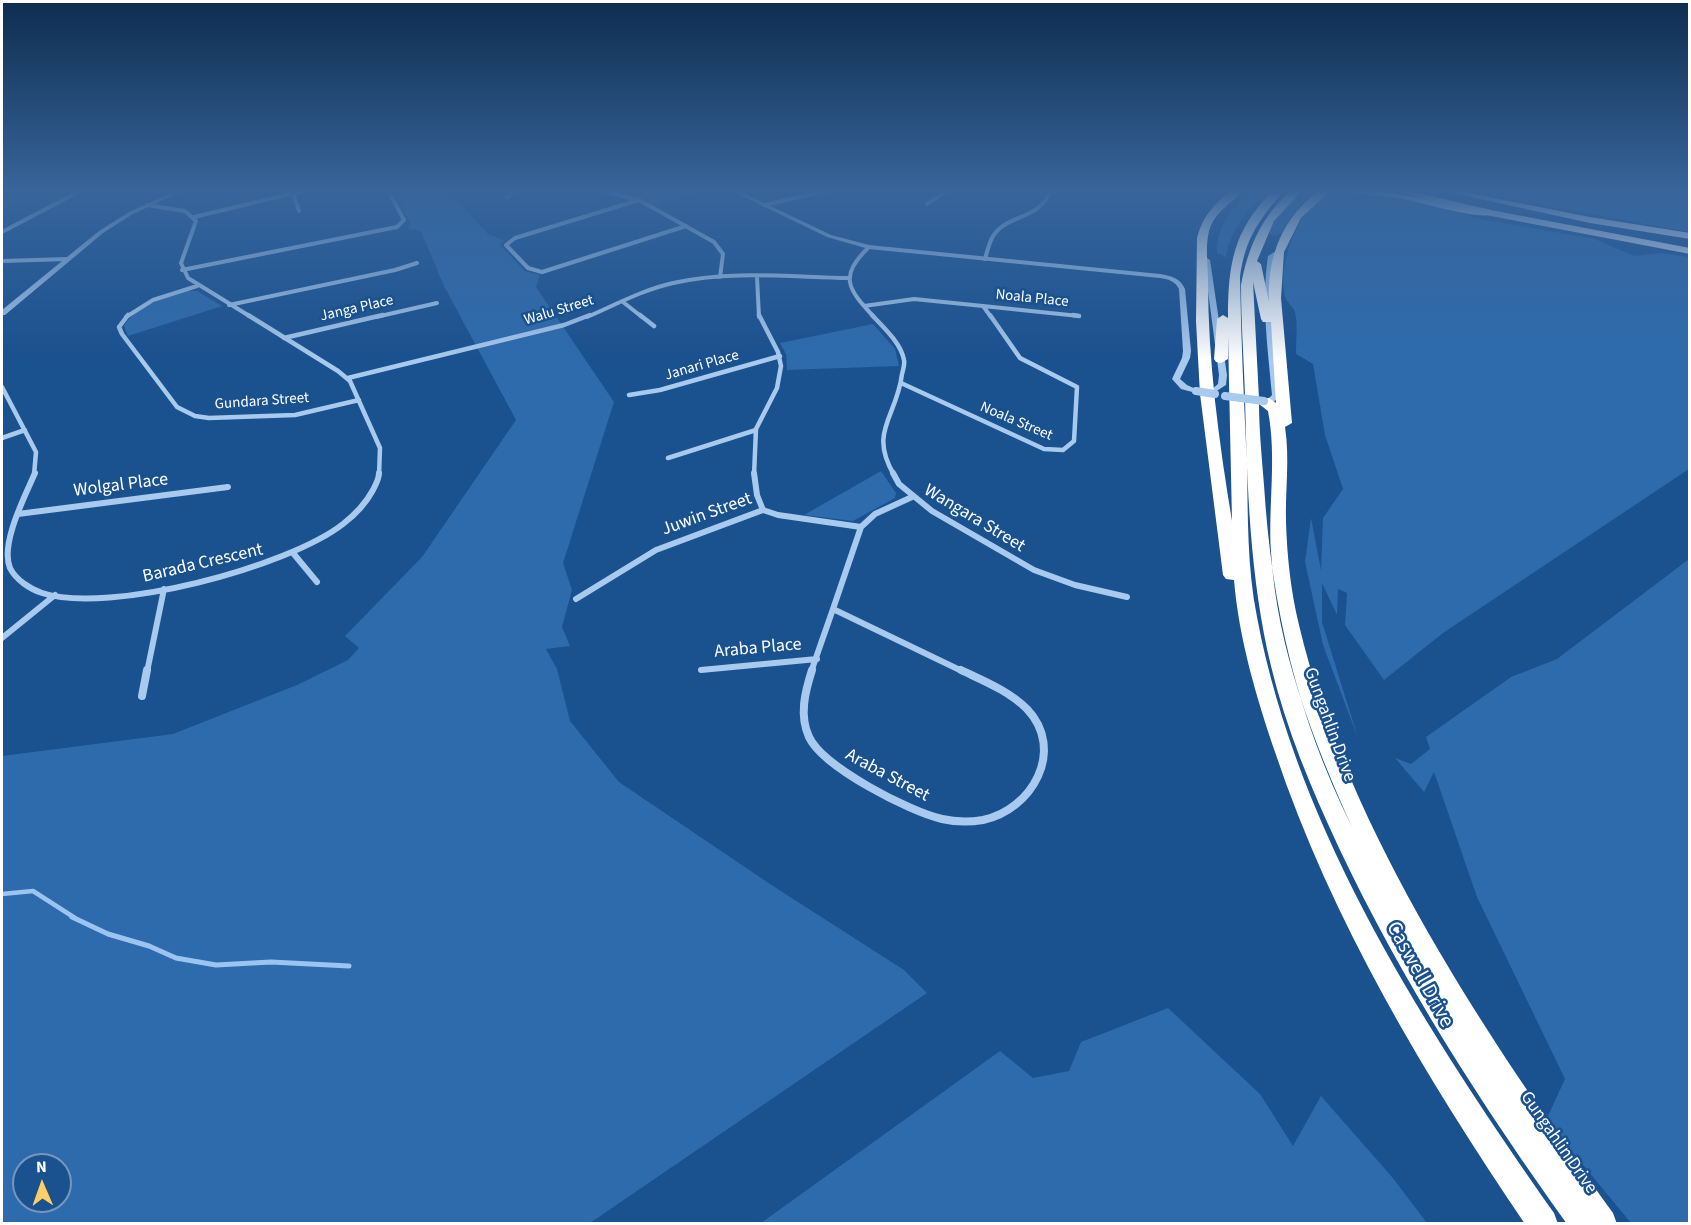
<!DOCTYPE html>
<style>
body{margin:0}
#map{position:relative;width:1691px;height:1225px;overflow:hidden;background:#1a518f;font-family:"Source Sans 3",sans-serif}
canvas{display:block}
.frame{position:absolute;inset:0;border:3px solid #fff;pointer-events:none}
.north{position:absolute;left:12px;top:1153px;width:60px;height:60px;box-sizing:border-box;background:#1a518f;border:2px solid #7697bc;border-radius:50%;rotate:358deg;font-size:16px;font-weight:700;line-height:24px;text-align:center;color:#fff}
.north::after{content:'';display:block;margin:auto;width:21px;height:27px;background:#ffce66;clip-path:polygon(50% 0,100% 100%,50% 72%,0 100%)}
</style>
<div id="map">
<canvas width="1691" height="1225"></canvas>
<div class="frame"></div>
<div class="north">N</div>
</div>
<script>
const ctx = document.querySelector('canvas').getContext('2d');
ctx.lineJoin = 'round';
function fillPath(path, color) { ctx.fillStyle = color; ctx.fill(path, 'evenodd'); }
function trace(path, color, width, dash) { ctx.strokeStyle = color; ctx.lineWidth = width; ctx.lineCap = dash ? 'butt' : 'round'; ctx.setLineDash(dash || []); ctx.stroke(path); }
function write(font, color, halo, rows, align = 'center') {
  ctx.font = font + ' "Source Sans 3",sans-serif'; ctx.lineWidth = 5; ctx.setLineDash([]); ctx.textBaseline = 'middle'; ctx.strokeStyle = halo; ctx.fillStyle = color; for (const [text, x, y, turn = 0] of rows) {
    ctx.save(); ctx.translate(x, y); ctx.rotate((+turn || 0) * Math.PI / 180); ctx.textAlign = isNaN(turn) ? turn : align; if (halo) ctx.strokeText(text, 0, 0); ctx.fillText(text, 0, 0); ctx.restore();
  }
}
fillPath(new Path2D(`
 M396,190h51l41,44 16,6 -4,5 25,26 15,4 -4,12 78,115 -51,161 9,27 -10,37 8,19 -24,3 11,20 13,52 49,61 151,102 134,86 23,23 -337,230h-588v-467l171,-22 124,-49 51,-25 11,-12 -14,-12 77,-79 94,-137 -72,-134 -23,-55 -15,-2 5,-5 -17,-32zM24,1165h36v36h-36z
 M649,190h58l-53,15 -21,-10z
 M1256,190h15c-23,17 -40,39 -45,67l-9,-4c0,-30 16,-46 39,-63z
 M1306,190h13l-13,9 -14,16 -10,18 -7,3 -5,-1c-2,-16 24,-36 36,-45z
 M1332,190l63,6 91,24 109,19 39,17 26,-3 29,4v212l-246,164 -59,47 -39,-55 2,-32 -9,-4 -1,26 -15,-32v39l36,116 -35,-93 -18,-83 6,-44 10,52 2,-52 20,-29 -18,-54 -12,-71 -17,-10c0,-13 2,-30 -1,-42 -2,-6 -9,-10 -10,-16 -8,-34 15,-91 47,-106z
 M1461,190h228v42z
 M188,291h9l25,15 -94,30 -4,-10c13,-22 42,-28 64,-35z
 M873,324l22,25 4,17 -112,4 -1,-16 -6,-11z
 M881,471l15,22 -1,5 -42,23 -49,-6z
 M1689,559v664h-58l-85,-103 19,-41 -88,-182 -43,-125 -10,20 -29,-34 16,6 19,-15 -4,-12 85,-60 46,-18z
 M1168,1008l92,86 33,52 28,-50 71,81 35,46h-666l239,-172 33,27 36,-7 12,-29z`), '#2d6bad');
trace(new Path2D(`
 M2,894l31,-3 42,27`), '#9bc5f0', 4.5);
trace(new Path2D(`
 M72,917l36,17 41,12 27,12 40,7 55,-3 78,4`), '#9bc5f0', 5);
trace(new Path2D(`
 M599,190l40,10 75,42 9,12 -3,23
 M293,193l6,18
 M507,197l10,-7
 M639,200l-124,38 -9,7 22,23 14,4 144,-46
 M927,204l21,-14
 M147,205l38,6 11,10 -15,42 7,15 63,39
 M764,205l67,-15
 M194,217l113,-27
 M2,232l80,-42
 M869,247c-31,30 -21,42 5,70
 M985,259c2,-7 4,-16 8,-23 15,-23 46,-15 58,-46
 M2,261l66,-2
 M182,270l215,-43 7,-7 -16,-30
 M757,277l2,40
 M623,302l19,15
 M229,305l166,-35 22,-7
 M864,306l50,-7 69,7 8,11
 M983,306l96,10
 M126,317l27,-17 44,-14
 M376,317l61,-14
 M587,317c28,-12 55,-27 86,-34 56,-13 117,-6 175,-5`), '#a8caee', 4);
trace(new Path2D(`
 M128,315l-9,12 3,7 55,73 18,9 14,2 86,-3 64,-15
 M248,315l90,56 12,10 30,67 -1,27
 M640,315l14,11
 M872,315c11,12 29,28 32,45 1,4 -1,10 -2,14 -5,43 -34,57 -8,101
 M1073,315l6,1
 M284,338l99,-23
 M348,378l216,-53 26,-10
 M901,383l143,66 19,1 11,-9 3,-54 -57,-29 -30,-43
 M2,387l34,65 -2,23
 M629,395l31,-5 120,-34
 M2,438l23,-8
 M668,458l88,-28
 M754,475l2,-46 21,-41 4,-22 -3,-14 -19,-37`), '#a8caee', 4.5);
trace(new Path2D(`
 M35,473c-10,23 -35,71 -25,95 6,12 20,21 32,25 67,22 246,-26 301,-69 13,-10 23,-21 30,-34 3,-6 6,-11 6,-17
 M754,473l3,22 6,15
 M893,473l6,11 33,27 102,59 41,15 52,12
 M18,514l210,-27
 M293,553l24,29
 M576,599l80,-49 107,-40 15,5 83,12
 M833,609l131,63
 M833,609l28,-82 14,-13 37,-17
 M2,638l53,-43
 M701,670l116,-11
 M147,672l17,-83
 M811,672l22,-63`), '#a8caee', 6);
trace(new Path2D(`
 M812,670c-7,22 -13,45 -3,67 14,30 101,75 133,82 13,3 29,3 41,1 49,-10 83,-70 44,-111 -18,-18 -43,-28 -66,-39
 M142,696l5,-26`), '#a8caee', 8);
fillPath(new Path2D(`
 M178,190h7l-52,24 -30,19 -98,82h-3v-5l97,-79 30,-19z
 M730,190h7l94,45 38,10 291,29c12,2 20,4 25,15l6,62 -1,7 -10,21 7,6 13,6 -4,2 -15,-4 -9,-10 10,-21 1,-7 -4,-62c-4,-8 -11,-10 -19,-11l-291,-29 -42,-12z
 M1276,251l5,1 -7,5c-6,46 2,93 6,139 -5,6 -13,11 -20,5l1,-2h7l4,-4c-4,-46 -11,-93 -4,-139z
 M1207,258l3,2 17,115 -1,10 -11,7 -4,-2 7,-6 1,-9 -15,-115z`), '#a8caee');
fillPath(new Path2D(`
 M1391,190h14l86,20 199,38v6l-199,-38z
 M1439,190h15l136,27 100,16v6l-100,-16z`), '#f0f6ff');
fillPath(new Path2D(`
 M1233,190h11c-13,14 -29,21 -35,41 -4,16 -1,33 -1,50 0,80 11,161 24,240l-4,-185v23l-7,4 -5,-1 -2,-3 3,-40 6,-4 5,3c0,-53 5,-87 43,-125l9,2c-23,28 -35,45 -40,82 1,63 4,125 7,188 1,51 0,102 10,152 41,218 172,417 297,596l4,11h-33c-100,-148 -193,-302 -250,-472 -19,-56 -36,-113 -41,-172l-8,-1 -3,-4 -23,-181 -4,-73 1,-83c5,-21 18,-36 36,-48z
 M1292,190h11l-29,31 -17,40 4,3 8,38c-2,-45 13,-85 51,-112h11l-30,28 -17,34 -3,46 11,125 -7,4c5,32 0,64 1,95 1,35 5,70 13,103 49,208 191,416 314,588l4,11h-50c-86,-120 -165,-243 -228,-376 -27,-58 -53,-119 -68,-182 -21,-87 -24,-179 -26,-269 -1,-37 -4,-74 -4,-112 7,-38 21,-70 51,-95zM1253,282l8,37 2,3h8l5,81 -7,-5 -10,1zM1259,404l9,7c9,47 0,94 3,141 6,97 42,188 81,275 -55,-112 -80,-217 -88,-342 -2,-26 -5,-56 -5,-81z
 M1349,190c39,-1 73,9 111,16 11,2 27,0 36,7 -12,9 -73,-10 -91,-14 -17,-3 -34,-4 -51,-6z`), '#fff');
trace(new Path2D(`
 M1196,391l19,3
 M1225,396l39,5`), '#a8caee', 8);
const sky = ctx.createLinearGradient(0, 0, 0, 361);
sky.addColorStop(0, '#0e2d4f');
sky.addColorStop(0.53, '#38659b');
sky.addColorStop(1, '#38659b00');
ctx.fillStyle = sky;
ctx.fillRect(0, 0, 1691, 361);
write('15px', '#fff', '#1a518f', [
 ["Noala Place",1032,299,6],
 ["Janga Place",357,309,-13],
 ["Walu Street",559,311,-17],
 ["Janari Place",702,366,-16],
 ["Gundara Street",262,402,-4],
 ["Noala Street",1016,422,23]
]);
write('18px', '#fff', '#1a518f', [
 ["Wolgal Place",121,486,-7],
 ["Juwin Street",707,515,-20],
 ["Wangara Street",974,519,31],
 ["Barada Crescent",203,564,-13],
 ["Araba Place",758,649,-5],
 ["Gungahlin Drive",1329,725,70],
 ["Araba Street",887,776,28],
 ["Gungahlin Drive",1558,1143,55]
]);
write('21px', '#fff', '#1a518f', [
 ["Caswell Drive",1419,975,61]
]);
</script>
